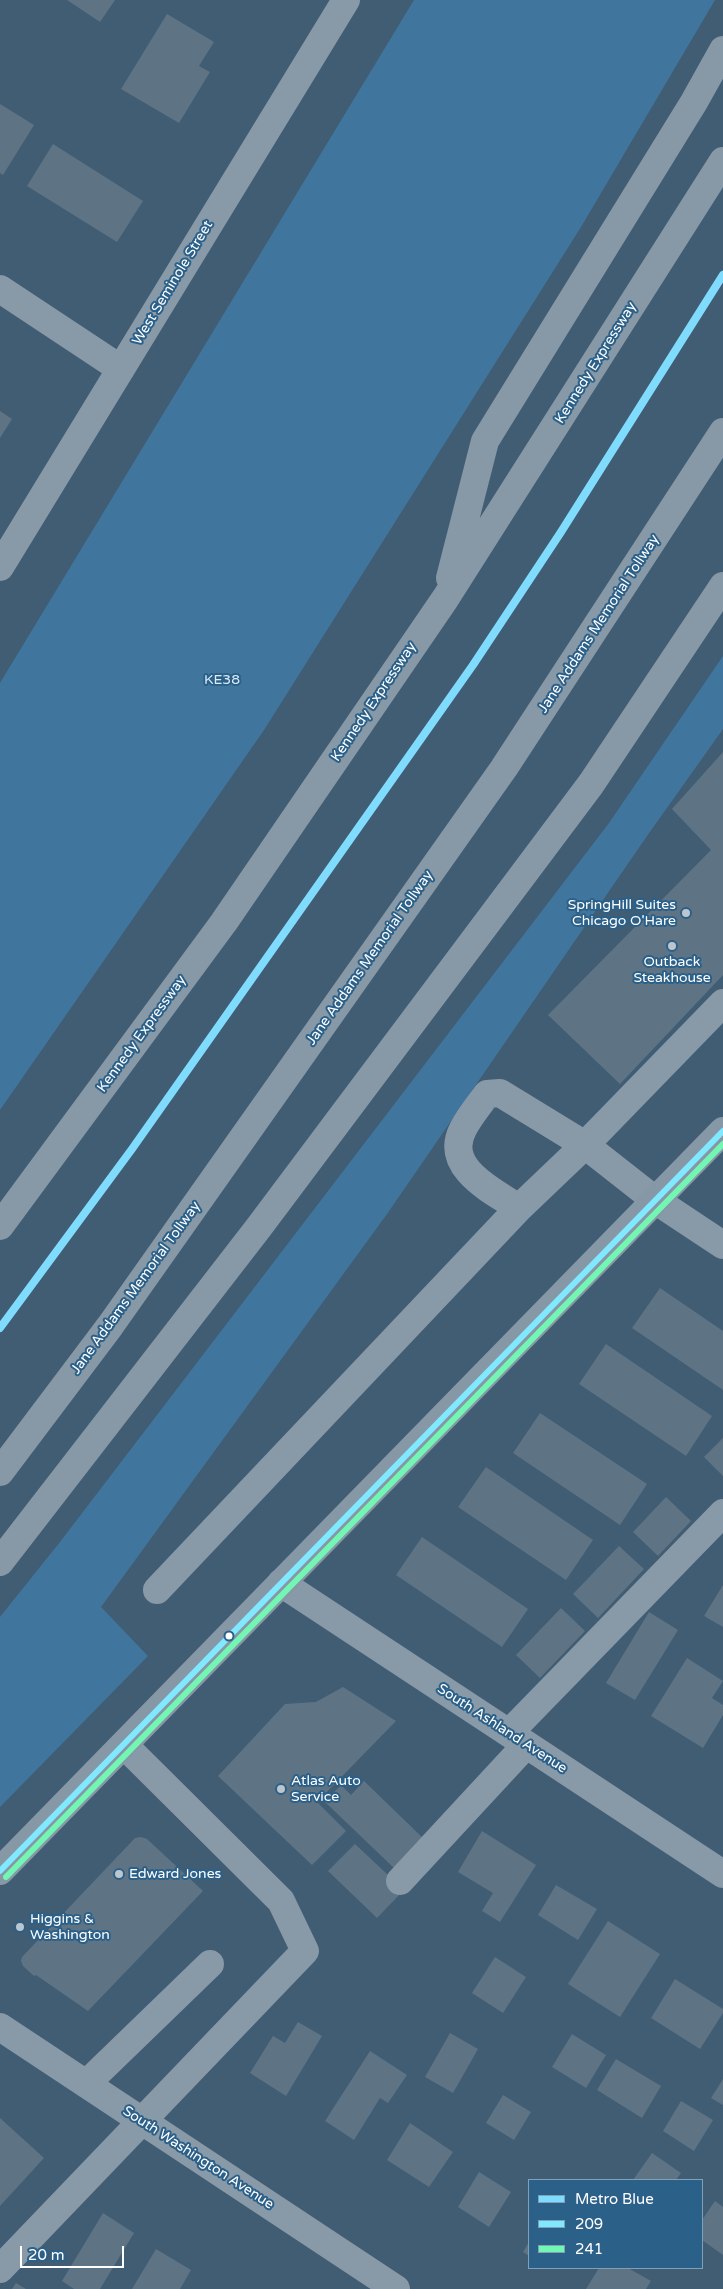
<!DOCTYPE html>
<style>
body{margin:0}
#map{position:relative;width:723px;height:2289px;overflow:hidden;background:#415d73;font-family:"Varela Round",sans-serif}
canvas{display:block}
.legend{position:absolute;left:528px;top:2179px;width:175px;height:90px;box-sizing:border-box;background:#2b6089;border:1px solid #80a0b8;margin:0;padding:6px 9px;list-style:none;font-size:15px;color:#fff}
.legend li{display:flex;align-items:center;gap:10px;height:25px}
.legend b{width:25px;border:1px solid #80a0b8}
.scale{position:absolute;left:20px;top:2246px;width:104px;height:22px;box-sizing:border-box;border:2px solid #fff;border-top:0;padding-left:6px;font-size:15px;line-height:18px;white-space:nowrap;color:#fff;-webkit-text-stroke:4px #2b6089;paint-order:stroke}
</style>
<div id="map">
<canvas width="723" height="2289"></canvas>
<ul class="legend">
<li><b style="height:6px;background:#80dcff"></b>Metro Blue</li>
<li><b style="height:6px;background:#80e8ff"></b>209</li>
<li><b style="height:6px;background:#73f6b3"></b>241</li>
</ul>
<div class="scale">20 m</div>
</div>
<script>
const ctx = document.querySelector('canvas').getContext('2d');
ctx.lineJoin = 'round';
function fillPath(path, color) { ctx.fillStyle = color; ctx.fill(path, 'evenodd'); }
function trace(path, color, width, dash) { ctx.strokeStyle = color; ctx.lineWidth = width; ctx.lineCap = dash ? 'butt' : 'round'; ctx.setLineDash(dash || []); ctx.stroke(path); }
function write(font, color, halo, rows, align = 'center') {
  ctx.font = font + ' "Varela Round",sans-serif'; ctx.lineWidth = 4; ctx.setLineDash([]); ctx.textBaseline = 'middle'; ctx.strokeStyle = halo; ctx.fillStyle = color; for (const [text, x, y, turn = 0] of rows) {
    ctx.save(); ctx.translate(x, y); ctx.rotate((+turn || 0) * Math.PI / 180); ctx.textAlign = isNaN(turn) ? turn : align; if (halo) ctx.strokeText(text, 0, 0); ctx.fillText(text, 0, 0); ctx.restore();
  }
}
fillPath(new Path2D(`
 M414,0h301l-134,227 -317,503 -264,380v-427z
 M723,656v73l-76,107 -260,378 -286,393 47,49 -148,151v-190l60,-75 549,-719z`), '#40769e');
fillPath(new Path2D(`
 M67,0h48l-15,22z
 M167,14l47,28 -15,24 11,6 -31,51 -58,-34z
 M0,104l34,21 -31,50 -3,-2z
 M53,144l90,57 -26,41 -90,-56z
 M0,411l12,8 -12,19z
 M723,752v223l-103,109 -72,-69 163,-165 -39,-41z
 M660,1288l63,43v59l-91,-62z
 M606,1344l106,72 -26,40 -107,-72z
 M540,1413l107,71 -27,41 -107,-72z
 M723,1438v38l-19,-19z
 M486,1467l107,73 -27,40 -108,-73z
 M666,1497l25,24 -33,35 -25,-24z
 M422,1537l106,72 -26,38 -106,-72z
 M619,1546l25,23 -46,49 -25,-24z
 M723,1585v42l-19,-11z
 M561,1608l24,23 -45,47 -24,-23z
 M649,1612l29,18 -43,70 -29,-17z
 M687,1658l36,23 -11,17 11,7v10l-20,33 -52,-32z
 M343,1687l53,34 -79,81 29,29 -34,34 -94,-89 67,-72 31,-2z
 M364,1781l60,58 -29,30 -70,-67 16,-17 10,10z
 M482,1831l54,34 -36,57 -18,-11 11,-18 -35,-21z
 M141,1837l6,2 56,52 -115,120 -52,-36 -2,1 -11,-10 -2,-5 1,-4 113,-119z
 M355,1844l49,46 -27,28 -49,-47z
 M556,1885l41,24 -19,31 -40,-25z
 M608,1921l52,33 -40,63 -52,-33z
 M495,1957l31,20 -23,36 -31,-20z
 M675,1979l48,30v4l-23,36 -49,-31z
 M298,2022l24,14 -36,60 -36,-23 23,-37 12,7z
 M450,2033l28,16 -25,44 -28,-16z
 M572,2034l34,21 -20,33 -34,-21z
 M370,2051l37,24 -19,28 -8,-5 -26,42 -29,-19z
 M616,2059l45,27 -19,32 -45,-28z
 M723,2079v26l-12,-7z
 M503,2095l28,17 -17,28 -28,-17z
 M681,2101l32,19 -19,31 -31,-20z
 M0,2118l44,40 -44,48z
 M410,2123l43,29 -24,35 -42,-27z
 M652,2153l29,20 -5,7h-43z
 M479,2172l32,20 -22,35 -31,-20z
 M715,2201l8,6v48l-21,-15v-20z
 M103,2213l31,20 -34,56h-26l-12,-8z
 M529,2242v14l-6,-4z
 M156,2249l35,21 -11,19h-48z
 M599,2268h29l23,13 -5,8h-60z
 M16,2283l10,6h-14z`), '#5e7485');
trace(new Path2D(`
 M0,289l121,80
 M0,567l346,-567
 M519,1208c-26,-17 -76,-40 -56,-79 6,-12 16,-24 24,-35l13,-1 85,52 70,55 68,45
 M281,1583l442,291
 M157,1590l362,-382 66,-63 138,-142
 M509,1733l214,-220
 M400,1881l126,-136
 M0,2027l396,262
 M86,2084l124,-120
 M0,2269l305,-318 -24,-50 -157,-156`), '#8899a8', 28);
trace(new Path2D(`
 M0,1871l723,-740`), '#8698a6', 28);
trace(new Path2D(`
 M450,578l35,-137 209,-339 29,-52
 M0,1226l224,-304 221,-323 278,-438
 M0,1472l110,-146 394,-558 219,-336
 M0,1562l259,-335 332,-443 132,-198`), '#8798a6', 28);
trace(new Path2D(`
 M0,1871l723,-740`), '#80e8ff', 6);
trace(new Path2D(`
 M6,1877l717,-733`), '#73f6b3', 6);
trace(new Path2D(`
 M0,1328l132,-179 341,-484 88,-133 162,-257`), '#80dcff', 8);
for (const [x, y, r, color] of [
 [686,913,5,"#bcc6ce"],
 [672,946,5,"#bcc6ce"],
 [229,1636,4.5,"#fff"],
 [281,1789,5,"#bcc6ce"],
 [119,1874,5,"#bcc6ce"],
 [20,1927,5,"#bcc6ce"]
]) { const dot = new Path2D(); dot.arc(x, y, r, 0, 2 * Math.PI); ctx.fillStyle = color; ctx.fill(dot); trace(dot, '#2b6089', 2); }
write('14px', '#fff', '#2b6089', [
 ["West Seminole Street",173,283,-59],
 ["Kennedy Expressway",596,363,-58],
 ["Jane Addams Memorial Tollway",599,624,-57],
 ["Kennedy Expressway",374,702,-56],
 ["Jane Addams Memorial Tollway",370,958,-55],
 ["Kennedy Expressway",142,1034,-54],
 ["Jane Addams Memorial Tollway",136,1288,-54],
 ["South Ashland Avenue",502,1729,33],
 ["South Washington Avenue",198,2158,33]
]);
write('14px', '#dcecf7', '#2b6089', [
 ["KE38",222,680]
]);
write('14px', '#fff', '#2b6089', [
 ["SpringHill Suites",676,905,"right"],
 ["Chicago O'Hare",676,921,"right"],
 ["Outback",672,962,"center"],
 ["Steakhouse",672,978,"center"],
 ["Atlas Auto",291,1781],
 ["Service",291,1797],
 ["Edward Jones",129,1874],
 ["Higgins &",30,1919],
 ["Washington",30,1935]
], 'left');
</script>
